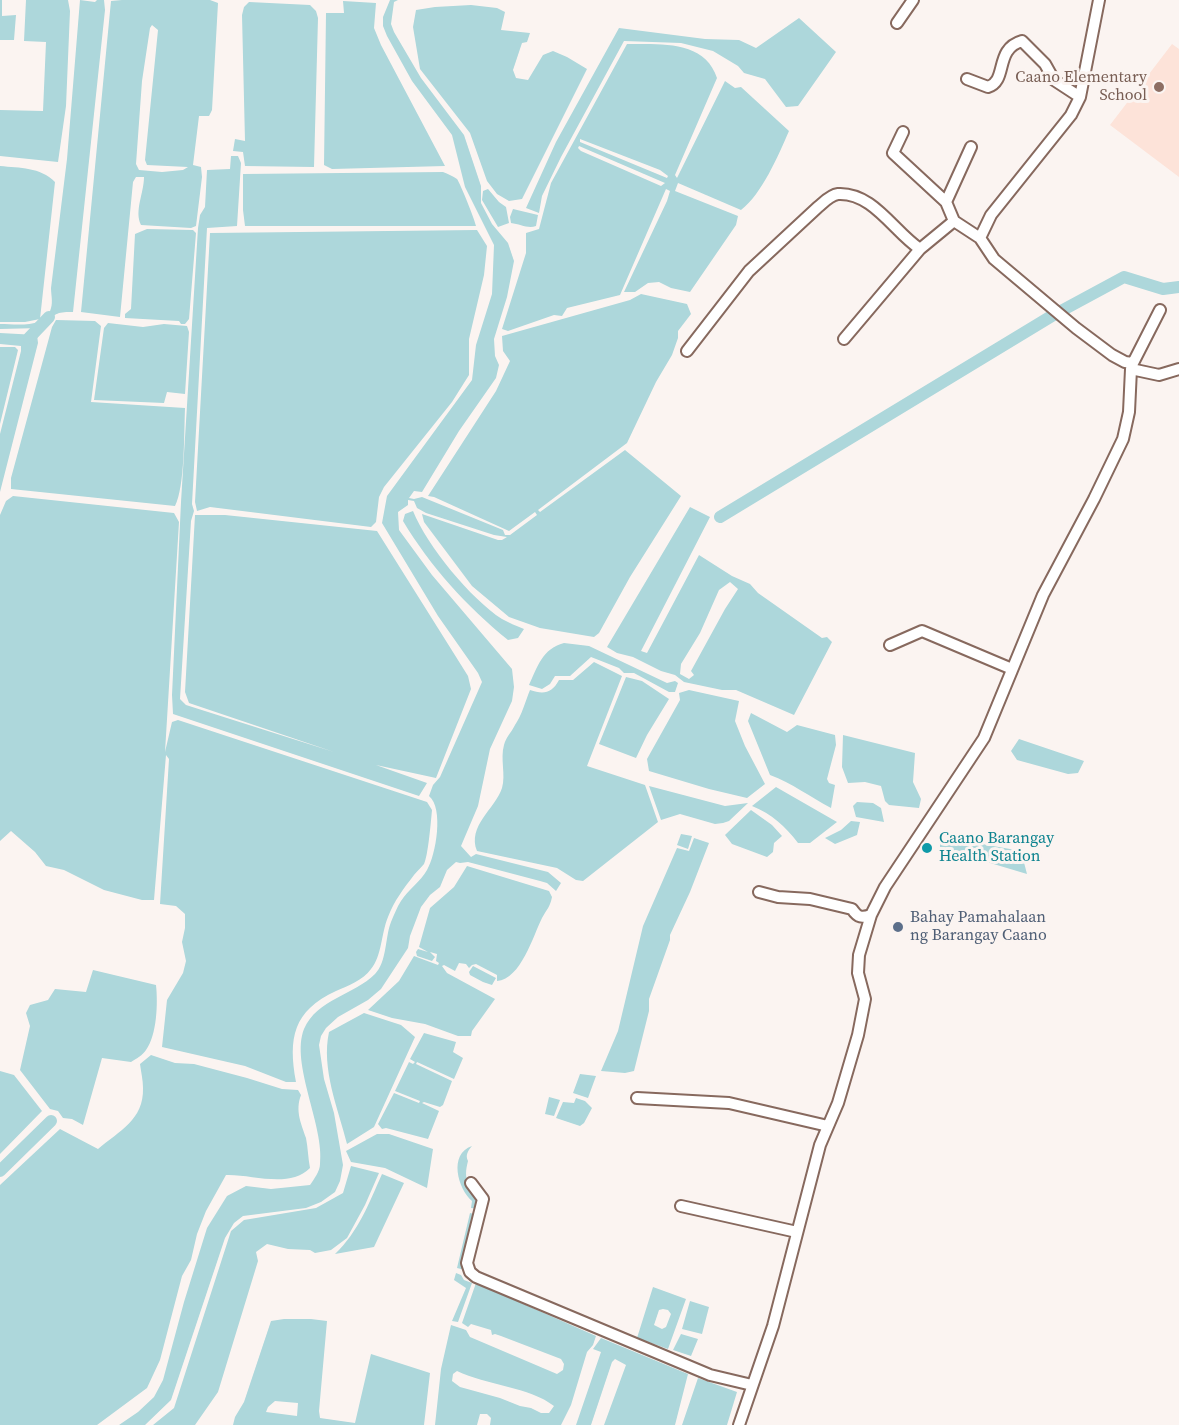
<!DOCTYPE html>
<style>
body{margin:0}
canvas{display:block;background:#fbf4f1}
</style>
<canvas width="1179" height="1425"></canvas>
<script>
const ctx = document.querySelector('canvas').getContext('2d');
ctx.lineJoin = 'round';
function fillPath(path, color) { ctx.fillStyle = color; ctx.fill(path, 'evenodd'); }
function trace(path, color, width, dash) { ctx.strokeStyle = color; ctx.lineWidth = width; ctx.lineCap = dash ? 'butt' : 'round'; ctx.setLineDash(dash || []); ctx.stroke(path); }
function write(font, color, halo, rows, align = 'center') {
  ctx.font = font + ' "Source Serif 4",serif'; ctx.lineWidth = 6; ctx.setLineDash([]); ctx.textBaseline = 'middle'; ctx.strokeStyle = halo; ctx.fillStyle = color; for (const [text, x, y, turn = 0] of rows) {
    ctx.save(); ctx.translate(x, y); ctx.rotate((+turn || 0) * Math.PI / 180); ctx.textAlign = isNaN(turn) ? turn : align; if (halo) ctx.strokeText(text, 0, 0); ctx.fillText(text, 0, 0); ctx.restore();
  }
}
fillPath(new Path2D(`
 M1172,44l7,5v128l-69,-52z`), '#fde3d9');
fillPath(new Path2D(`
 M0,0h2v16l14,-1 -2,25h-14z
 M26,0h42l2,11 -4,95 -8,56 -58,-6v-46l43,1 3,-69 -22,-1z
 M80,0l15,2 2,-2h7l1,10 -32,302c-13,0 -20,0 -25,13l-7,3 -41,1v-5c17,0 46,5 51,-16 2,-6 0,-14 0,-20l16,-129z
 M122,0h88l8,3 -6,107 -3,6h-10l-6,49 8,2 1,10 -6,49 -5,2 -50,-3c-7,-14 3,-32 3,-48h-8l-3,5 -13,135 -39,-5 30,-311zM152,25l6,5 -13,130 2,5 41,2 -5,3 -21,2 -23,-2 -3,-6 6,-83 8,-53z
 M390,0h8l-4,2 -3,22 3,8 27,46 43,57 17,51v17l11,21 16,19 6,18 -7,36 -13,42 1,17 4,9 -3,13 -37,53 -37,61 -8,-1 -5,7 5,1 8,-2 81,33 2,5h5l27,-20 -2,-3 -26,19 -75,-34 -6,-1 68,-105 14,-30 -7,-10 -1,-15 128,-36 11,-6 46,10 4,10 -13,17v7l-6,17 -16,27 -29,61 -89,67 2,2 85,-62 56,46 -51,81 -31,56 -5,4 -54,-9 -31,-11 -37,-31 -48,-64 -2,-8 76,26h4l5,-3 -13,-2 -68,-22 -9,-5 -3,-7 -6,-1v5l-10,7 1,18 33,45 80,94 2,18 -2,14 -22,48 -12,57 -17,40 10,11 5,-3 72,18 13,11 -5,8 -9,-8 -7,-2 -72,-19 -8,1 -4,-1 -9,8 -7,17 -10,8 -9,12 -11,29 -2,12 -27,41 -13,11 -30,17 -12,11 -5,8 -2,9 5,34 10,34 9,52 -3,16 -5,11 -14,10 -15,6 -63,8 -9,7 -9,15 -54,162 -26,25h-26l19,-13 16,-15 9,-17 21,-78 23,-74 20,-32 19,-10 25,3 39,-4c4,-6 10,-14 10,-21 5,-37 -30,-100 -16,-135 13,-30 50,-34 71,-55 12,-12 10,-37 16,-52 3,-7 6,-15 10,-21 7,-11 20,-20 26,-31 9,-15 17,-62 2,-74l4,-11 7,-8 42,-95 -4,-9 -40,-57 -56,-93 5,-27 85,-116 4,-35 16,-51 2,-49 -29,-58 -13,-52 -40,-54 -25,-45 -4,-10v-9z
 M343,1l33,2 -2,25 7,17 64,121 -113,3 -8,-4 2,-152h18z
 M249,2l61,3 6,6 2,7 -4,149 -69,-1 -2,-14 -10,-1 2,-12 10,2 -3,-126 2,-8z
 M471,5l26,3 8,4 -4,18 29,3 -3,9 -5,1 -9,27 3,8 12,2 15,-25 10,-4 14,6 20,12 -65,130 -13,2 -12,-7 -10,-13 -17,-48 -50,-64 -7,-42 3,-17 19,-3z
 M799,18l37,34 -38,54 -12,1 -21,-28 -21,-6 -6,-7 -25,-15 -32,-8 -57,-2 -63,116 -19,39 -3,17 -13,-5 30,-66 63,-114 86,11 34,1 17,8z
 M627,44c33,0 78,-4 90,34l-42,97 2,3 48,-97 10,7 6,-1 48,44c-11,25 -27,63 -48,79l-63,-27 -3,8 63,25 -2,9 -46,67 -19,-4 -12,-6 -11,1 -13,9h-11l43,-91 3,-10 -4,-2 -46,106 -53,13 -5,8 -8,-1 -46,16 -6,-2 24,-76v-20l13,-4 12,-46zM580,139l80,31 8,6 -1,2 -87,-36zM579,146l86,37 -4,3 -80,-35 -3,-3z
 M231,156h7l3,7 -4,63 -30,2 -15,276 2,7 -3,10 -11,178 6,6 148,47 -145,-49 -4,-11 10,-177h30l152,16 91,145 3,13 -35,89 -60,-13 51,18 -8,13 -246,-82 -1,-19 9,-193 17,-274 2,-13 5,-8 2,-37 23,-1z
 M0,166c20,2 40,1 55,16l-15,137 -15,3h-25z
 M443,172c5,2 10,4 14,7 3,4 18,41 19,47h-231l-2,-16v-36z
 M488,189l11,13 7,5 3,16 -11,4 -16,-27 1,-9z
 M513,209l25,6 -2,11c-8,3 -16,-2 -25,-3l-1,-6z
 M147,229l46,1 3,3 -7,86 -4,5h-4l-2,-3 -54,-3v-4l6,-5 4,-75z
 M477,230l10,16 -3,29 -15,64v36l-17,27 -68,85 -5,10 -3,25 -5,5 -161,-20 -13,4 -2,-9 15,-269z
 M56,320l39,1 6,5 -10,76 94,6c-1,23 0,79 -10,98l-164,-17v-11l41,-151z
 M108,323l35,4 21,-3 23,2 2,6 -4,62 -18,-2 -3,11 -70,-3 10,-72z
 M0,333l37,2 1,8 -38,149v-58l21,-83v-5l-21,-2z
 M0,347h15l3,3 -18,74z
 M13,496l161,17 5,9 -14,230 7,-30 6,-2 249,82 5,8c-1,11 -4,47 -8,54 -3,4 -7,7 -10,11 -10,13 -20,26 -26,42 -7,17 -6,39 -17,52 -8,11 -23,17 -35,22 -43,20 -48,47 -40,91h-10l-41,-16 -83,-19 5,-47 16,-27 3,-12 -4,-19 3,-14v-14l-9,-8 -16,-2 9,-145 -3,-4 -12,145h-12l-38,-10 -40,-20 -18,-4 -11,-14 -24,-21 -11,10v-326l6,-14z
 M690,507l20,10 -69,134 6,2 52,-98 33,21 18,8 8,9 64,45 5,-1 5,5 -38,73 -58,-25h-14l-38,-8 -9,-7 -14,-4 -28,-14 -16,-4 -10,-6zM730,582l8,7 -13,20 -34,62 3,4 -5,4 -9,-5 1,-10 19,-31 19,-43z
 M413,511c14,35 58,88 89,108 7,4 15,7 22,10l-6,9 -10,2c-41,-33 -78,-74 -105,-119l2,-7z
 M564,643l25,3 78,37 8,-2 3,2 -3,9h-6l-35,-19h-10l-5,-5 -28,-11 -21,19h-15l-5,8 -8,5 -13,-4c9,-19 13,-36 35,-42z
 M594,662l28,14 -35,90 58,19 13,37 -75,59 -7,-1 -19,-12 -80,-17c-10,-25 18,-42 25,-63 4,-13 -2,-29 2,-43 2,-8 7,-12 11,-20 7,-10 10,-23 15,-35 14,5 22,3 29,-10h14z
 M626,677l16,4 27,18 -22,36 -11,23 -37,-14z
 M689,690l50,11 -4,20 10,25 20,38 -18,14 -38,-9 -60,-18 -2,-12 33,-59 -1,-7z
 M751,713l36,19 10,-7 38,10 1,10 -9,34 2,4 6,2 -4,23c-21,-11 -39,-25 -61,-33l-22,-54z
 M843,735l72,18 -2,29 8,17 -2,9 -30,-3 -4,-4 -4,-15 -16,-4 -17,1 -6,-16z
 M1019,739l65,22 -6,12 -10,1 -51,-14 -6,-9z
 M649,786l76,20 23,-3 -19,18 -6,2 -8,1 -35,-10 -19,6z
 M776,787l61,35 -27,21h-12c-13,-17 -26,-29 -46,-37z
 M857,802l16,1 8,5 3,14 -28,-5 -3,-11z
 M751,810l21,15 10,11 -8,7 -1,9 -6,5 -35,-13 -7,-9z
 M851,821l9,1 -3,13 -22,9 -10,-6 16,-8z
 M681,834l11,2 -4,13 -11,-4z
 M694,838l15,5 -19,49 -20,43v5l-21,59v12l-15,60 -9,2 -24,-2 17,-40 25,-105 34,-78 12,3z
 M949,838l72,13 6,23 -87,-26v-8z
 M467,866l82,25 3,6c-2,10 -5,12 -10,21 -9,18 -21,61 -45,63v-6l-21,-11 -4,1 -3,3 -3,-4 -7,-1 -4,8 -11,-6 -2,1 5,7 48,26 -23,32 -1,5h-13l-33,-12 -33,-6 -24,-8 31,-29 15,-25 24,9 1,-2 -3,-2 1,-7 -7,-2 5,5 -3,4 -15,-5 -1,-4 2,-3 10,3 -9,-5 11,-39 24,-21z
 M473,966l23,12 -4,7 -9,-3 -13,-7 -1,-3z
 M93,970l63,15c2,18 1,50 -10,65 -3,5 -10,9 -15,12l-29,-4 -19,67 -11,-6 -9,-1 -5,-7 -8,-2 -30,-39 10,-44 -4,-13 4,-8 18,-5 7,-11 31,3z
 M364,1013l37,12 14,12 -41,90 -27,17c-9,-36 -26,-75 -18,-112z
 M424,1033l32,9 -3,10 10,6 -9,21 -37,-17 -1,2 36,17 -9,24 -3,2 -16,-5 -2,1 17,8 -11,28 -42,-11 -4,1 -4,-5 16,-31 25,10 1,-2 -25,-10 14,-29 4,2 2,-2 -5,-3z
 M151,1055l24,8 19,1 53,14 35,11 16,1 3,5c-6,16 0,28 5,43 2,10 2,20 4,30 -21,21 -58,6 -84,7l-20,36 -9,23 -6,26 -9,16 -22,84 -13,28 -50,37h-97v-240l60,-56 38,20c21,-18 46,-29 45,-61 0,-8 -2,-16 -3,-24z
 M0,1071l14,4 28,36 -42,43z
 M580,1074l16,2 -8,22 -15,-5z
 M549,1097l11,3 -6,16 -9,-2z
 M576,1098l9,3 7,7 -8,15 -4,3 -24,-8 7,-16 11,1z
 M377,1134h12l44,15 -6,39 -42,-20 -34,-6 -5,-11z
 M472,1146c-4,5 -7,9 -4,15 -5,19 0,24 12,38v10l-9,-1 1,-7c-14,-12 -24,-47 0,-55z
 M351,1166l28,7 -14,32 -18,33 -16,12 -16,3 -5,-3 -22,-1 -21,-5 -11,8 2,9 -40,131 -23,33h-42l21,-17 57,-177 13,-11 72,-12 27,-15z
 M382,1174l22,9 -30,64 -39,7c24,-23 34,-51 47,-80z
 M470,1213l7,2 -12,55 -8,-2z
 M456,1273l5,2 3,5 8,3 -14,39 -6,-1 14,-33 -12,-8z
 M476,1283l120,53 -3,9 -6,7 -16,53 -10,20h-71l1,-7 -4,-4h-7l-3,11h-42l6,-56 10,-44 15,5 4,7 87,37 6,-4 1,-6 -3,-5 -60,-23 -6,-2 -3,1 -1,-5 -20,-6 -3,3 -6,-4zM457,1371c29,14 73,16 97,35l-5,7h-8l-10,-5 -11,-2 -20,-8 -40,-11 -8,-6 1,-7z
 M653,1287l33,12 -18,50 -31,-11zM663,1309l5,1 3,4 -5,13 -4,2 -8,-4 5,-15z
 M690,1301l19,6 -7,27 -20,-5z
 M284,1319h27l16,2 -8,90 1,7 35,5 16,-69 59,19 -6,52h-191l2,-8 9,-15 27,-81zM275,1401l23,2 -1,13 -31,-4 2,-5z
 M681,1334l17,5 -7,17 -18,-6z
 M601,1338l87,36 -13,51h-71l22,-60 -11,-6 -3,3 -21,63h-15l25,-73 -8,-3z
 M698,1378l39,14 -10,33h-45z`), '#add7db');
trace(new Path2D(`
 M1061,311l63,-34 39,12 16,-2
 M29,338l20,-21
 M720,517l335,-203
 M0,1171l51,-50`), '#add7db', 12);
const street = new Path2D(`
 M897,23l16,-23
 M967,79l21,8c20,-6 6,-38 34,-46l23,23 9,16 26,17
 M903,132l-10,21 53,49
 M954,221l-8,-19 25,-55
 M844,339l76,-90
 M687,351l62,-80 69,-64c5,-4 12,-12 20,-13 35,-2 56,38 82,55l34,-28 26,17
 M1133,363l27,-53
 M1131,369l28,6 20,-6
 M890,645l32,-14 90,38
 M759,892l19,5 32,2 42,10c6,9 10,9 19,6
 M637,1098l92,5 99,23
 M471,1183l12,16 -16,64 3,9 6,5 234,98 42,10
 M681,1206l116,26
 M739,1425l34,-99 47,-181 18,-42 20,-68 7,-36 -7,-26 1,-18 12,-40 14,-28 99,-149 59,-143 51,-96 29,-60 6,-27 2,-43 2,-6 -8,-1 -13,-7 -36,-27 -82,-69 -14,-21 11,-23 80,-100 9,-18 19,-97`);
trace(street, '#87695e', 14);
trace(street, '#fff', 10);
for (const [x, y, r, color] of [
 [1159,87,6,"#8d6e63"],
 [927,848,6,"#0f9aa8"],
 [898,927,6,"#5c6f8a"]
]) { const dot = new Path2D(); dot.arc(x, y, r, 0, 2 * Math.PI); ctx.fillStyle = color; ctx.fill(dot); trace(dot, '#fbf4f1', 2); }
write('16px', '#785e54', '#fbf4f1', [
 ["Caano Elementary",1147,78],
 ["School",1147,96]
], 'right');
write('16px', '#0d838f', '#fbf4f1', [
 ["Caano Barangay",939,839],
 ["Health Station",939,857]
], 'left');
write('16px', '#4e5e75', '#fbf4f1', [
 ["Bahay Pamahalaan",910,918],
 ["ng Barangay Caano",910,936]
], 'left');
</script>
